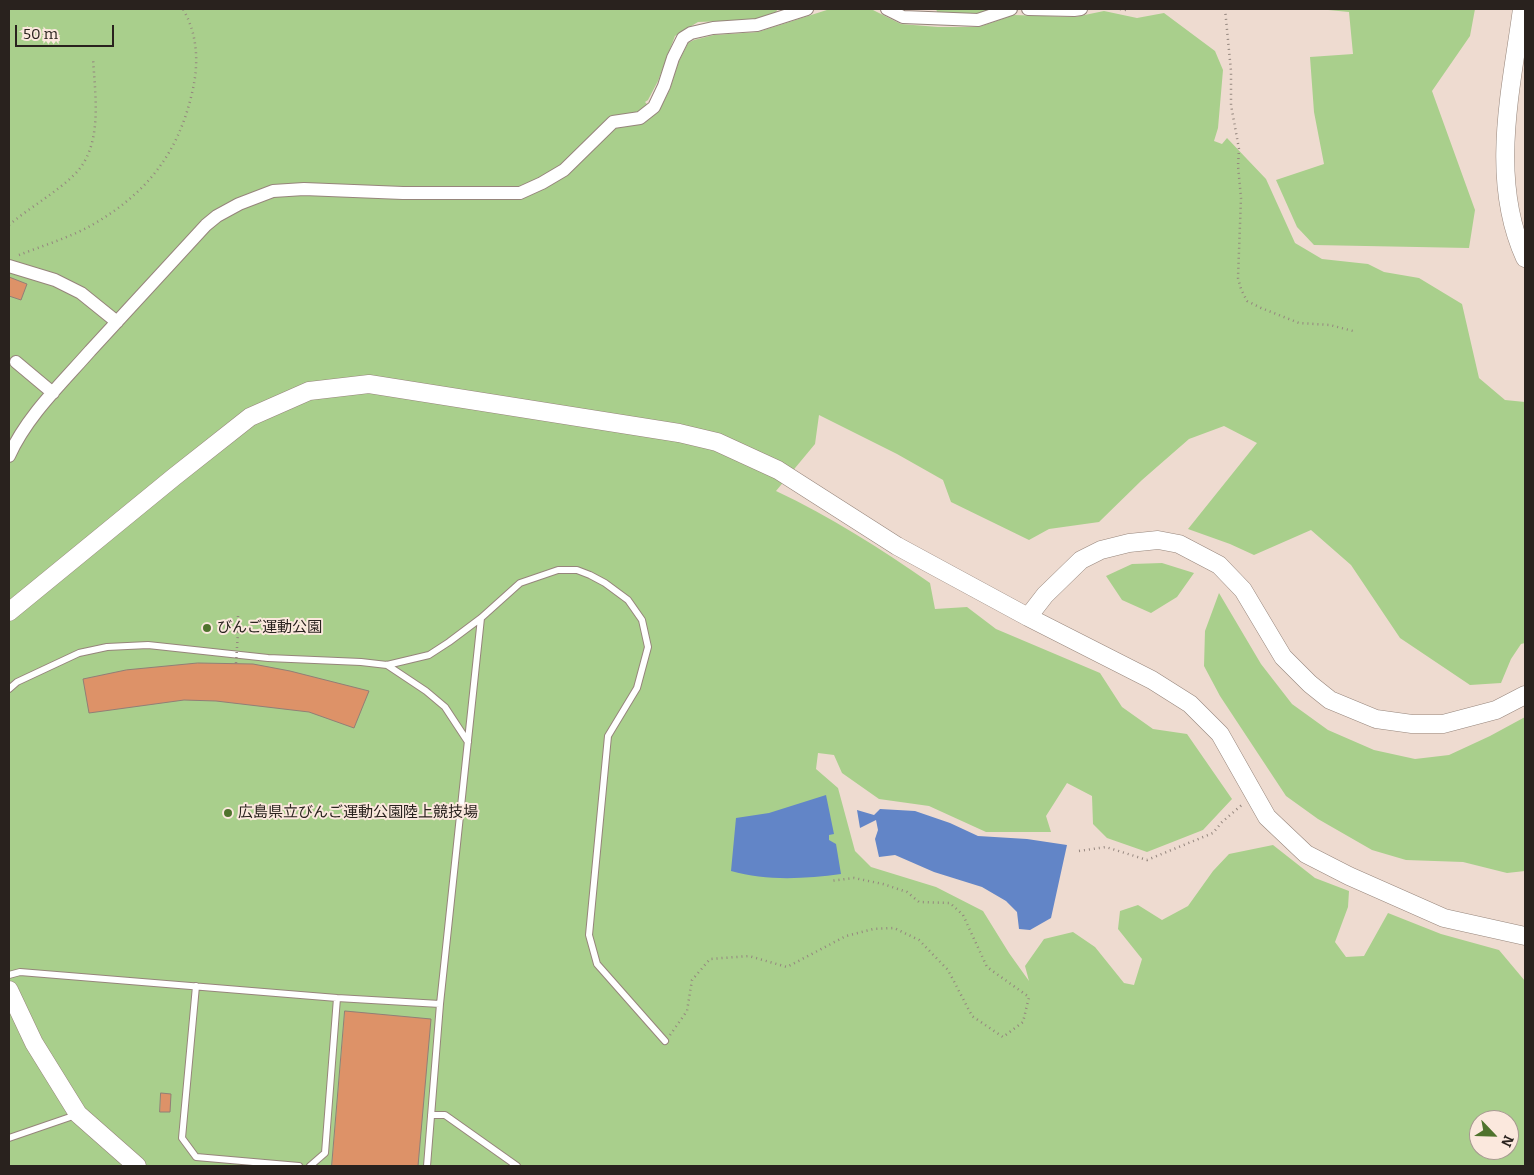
<!DOCTYPE html>
<meta charset="utf-8">
<style>
body{margin:0}
#map{position:relative;width:1534px;height:1175px;overflow:hidden;background:#eedbd0;font-family:Bitter,serif}
canvas{display:block}
.frame{position:absolute;inset:0;border:10px solid #29221e;pointer-events:none}
.north{position:absolute;left:1469px;top:1110px;width:50px;height:50px;box-sizing:border-box;background:#fbe8dd;border:1px solid #a79991;border-radius:50%;rotate:114deg;font-size:14px;font-weight:700;line-height:20px;text-align:center;color:#29221e}
.north::after{content:'';display:block;margin:auto;width:18px;height:22px;background:#4f732d;clip-path:polygon(50% 0,100% 100%,50% 72%,0 100%)}
.scale{position:absolute;left:15px;top:25px;width:99px;height:22px;box-sizing:border-box;border:2px solid #29221e;border-top:0;padding-left:6px;font-size:15px;line-height:18px;white-space:nowrap;color:#29221e;-webkit-text-stroke:4px #fbe8dd;paint-order:stroke}
</style>
<div id="map">
<canvas width="1534" height="1175"></canvas>
<div class="frame"></div>
<div class="north">N</div>
<div class="scale">50 m</div>
</div>
<script>
const ctx = document.querySelector('canvas').getContext('2d');
ctx.lineJoin = 'round';
function fillPath(path, color) { ctx.fillStyle = color; ctx.fill(path, 'evenodd'); }
function trace(path, color, width, dash) { ctx.strokeStyle = color; ctx.lineWidth = width; ctx.lineCap = dash ? 'butt' : 'round'; ctx.setLineDash(dash || []); ctx.stroke(path); }
function write(font, color, halo, rows, align = 'center') {
  ctx.font = font + ' Bitter,"Noto Sans JP",serif'; ctx.lineWidth = 4; ctx.setLineDash([]); ctx.textBaseline = 'middle'; ctx.strokeStyle = halo; ctx.fillStyle = color; for (const [text, x, y, turn = 0] of rows) {
    ctx.save(); ctx.translate(x, y); ctx.rotate((+turn || 0) * Math.PI / 180); ctx.textAlign = isNaN(turn) ? turn : align; if (halo) ctx.strokeText(text, 0, 0); ctx.fillText(text, 0, 0); ctx.restore();
  }
}
fillPath(new Path2D(`
 M9,9h768l-1,6 -22,5 -56,2 -23,14 -17,45 -10,19 -3,2 11,12 3,-3 11,-22 9,-28 9,-18 6,-3 20,-5 44,-3 72,-23h41l30,15 37,3h41l35,-12 61,2 29,-6 33,7 27,-5 51,38 8,19 -5,58 -4,13 8,3 5,-6 39,41 29,64 27,16 46,5 16,8 35,6 43,26 17,74 26,22 20,2v241l-4,1 -10,15 -10,24 -31,2 -70,-47 -49,-73 -40,-35 -57,25 -24,-11 -42,-15 69,-86 -33,-17 -35,13 -47,41 -43,42 -50,7 -20,11 -78,-38 -8,-22 -46,-26 -78,-39 -4,29 -39,47c54,25 105,58 154,92l5,26 32,-2 29,22 104,44 22,34 31,22 34,5 45,65 -29,31 -56,22 -40,-14 -14,-14 -1,-28 -25,-13 -21,33 5,16h-65l-57,-26 -50,-7 -37,-26 -8,-18 -16,-2 -2,16 22,19 17,63 16,16 65,20 47,24 26,42 20,28 -4,-15 19,-27 29,-7 22,15 29,36 10,2 8,-26 -24,-30 2,-18 18,-6 24,15 26,-14 25,-35 16,-17 44,-9 42,33 34,13 -1,16 -13,35 11,15 18,-1 24,-43 53,21 58,16 26,31v185h-1516zM1479,1120h30v30h-30z
 M936,9h66l-25,8h-38z
 M1318,9h157l-5,27 -38,55 43,119 -6,38 -155,-3 -17,-18 -21,-47 48,-16 -10,-52 -4,-55 43,-3 -4,-42z
 M1162,563l32,10 -17,24 -26,16 -29,-13 -16,-24 26,-12z
 M1219,593l42,71 31,40 36,26 46,20 41,9 34,-4 41,-19 35,-19v154l-18,2 -44,-11 -57,-2 -34,-10 -54,-31 -32,-23 -66,-100 -16,-30 1,-35z`), '#a9cf8c');
fillPath(new Path2D(`
 M826,795l8,39 -5,1v5l7,4 5,30c-37,5 -75,7 -110,-3l5,-53 33,-5z
 M880,809l35,2 35,12 28,13 49,3 40,6 -16,73 -21,12 -11,-1 -2,-17 -11,-11 -24,-14 -48,-15 -39,-17 -16,2 -4,-18 3,-9 -2,-10 -16,8 -3,-18 17,5z`), '#6285c7');
const building = new Path2D(`
 M9,277l18,7 -6,16 -12,-4z
 M198,663l55,1 37,7 79,20 -15,37 -45,-16 -93,-11 -32,-1 -95,13 -6,-34 43,-9z
 M345,1011l86,8 -13,147h-86z
 M161,1093l10,1 -1,18h-10z`);
fillPath(building, '#dd9268');
trace(building, '#917f76', 1);
const lane = new Path2D(`
 M387,665l39,26 19,16 23,35
 M9,689l8,-7 62,-29 28,-6 41,-2 120,13 93,4 26,3 42,-10 20,-13 32,-24 39,-35 38,-13h19l13,5 15,8 23,17 14,20 6,27 -11,41 -29,48 -19,199 8,29 68,77
 M9,975l11,-3 317,26 103,6
 M196,986l-14,152 14,19 103,9
 M431,1115h14l72,51
 M9,1138l67,-23
 M310,1166l15,-13 12,-155
 M427,1166l13,-162 41,-386`);
const street = new Path2D(`
 M887,9l16,8 75,3 33,-11
 M1028,9l46,1 7,-1
 M9,266l46,14 26,13 36,29
 M16,362l37,31
 M9,456c18,-40 52,-72 81,-105 39,-42 77,-84 116,-126l11,-9 22,-12 34,-13 31,-2 99,4h117l22,-10 22,-13 49,-48 27,-4 14,-11 10,-21 9,-28 10,-20 8,-5 22,-5 44,-3 50,-16`);
const secondary = new Path2D(`
 M1522,9c-11,82 -33,170 3,249
 M9,612l165,-135 76,-60 59,-26 60,-7 310,49 38,9 61,28 119,76 131,71 124,63 38,24 30,30 47,83 39,37 43,22 95,42 81,18
 M1028,617l17,-22 36,-35 20,-10 28,-7 29,-3 21,4 40,21 24,25 40,67 27,27 20,16 46,19 36,5h31l53,-14 29,-15
 M9,990l25,53 44,71 59,52`);
trace(lane, '#96857b', 8);
trace(street, '#96857b', 14);
trace(secondary, '#96857b', 19);
trace(new Path2D(`
 M1120,9l6,1 3,-1
 M1225,9l6,62v34l8,44 -1,17 3,32 -3,80 3,11 6,12 14,7 38,15 31,2 23,6
 M9,225c20,-17 45,-31 64,-49 31,-29 22,-80 20,-118
 M19,255c23,-9 52,-18 73,-30 54,-31 86,-71 100,-132 7,-29 6,-58 -9,-84
 M238,632v-20
 M1079,851l27,-4 41,13 66,-27 9,-11 22,-19
 M670,1035l17,-24 5,-31 18,-21 39,-3 38,11 59,-31 27,-7 21,-1 25,12 29,30 24,46 31,21 20,-15 6,-25 -42,-30 -24,-52 -13,-12 -31,-1 -12,-10 -24,-8 -29,-6 -24,3`), '#94867e', 2.5, [1, 4]);
trace(lane, '#fff', 6);
trace(street, '#fff', 12);
trace(secondary, '#fff', 18);
trace(new Path2D(`
 M236,663l2,-31`), '#94867e', 2.5, [1, 4]);
for (const [x, y, r, color] of [
 [207,628,5,"#4f732d"],
 [228,813,5,"#4f732d"]
]) { const dot = new Path2D(); dot.arc(x, y, r, 0, 2 * Math.PI); ctx.fillStyle = color; ctx.fill(dot); trace(dot, '#fbe8dd', 2); }
write('15px', '#29221e', '#fbe8dd', [
 ["びんご運動公園",217,628],
 ["広島県立びんご運動公園陸上競技場",238,813]
], 'left');
</script>
